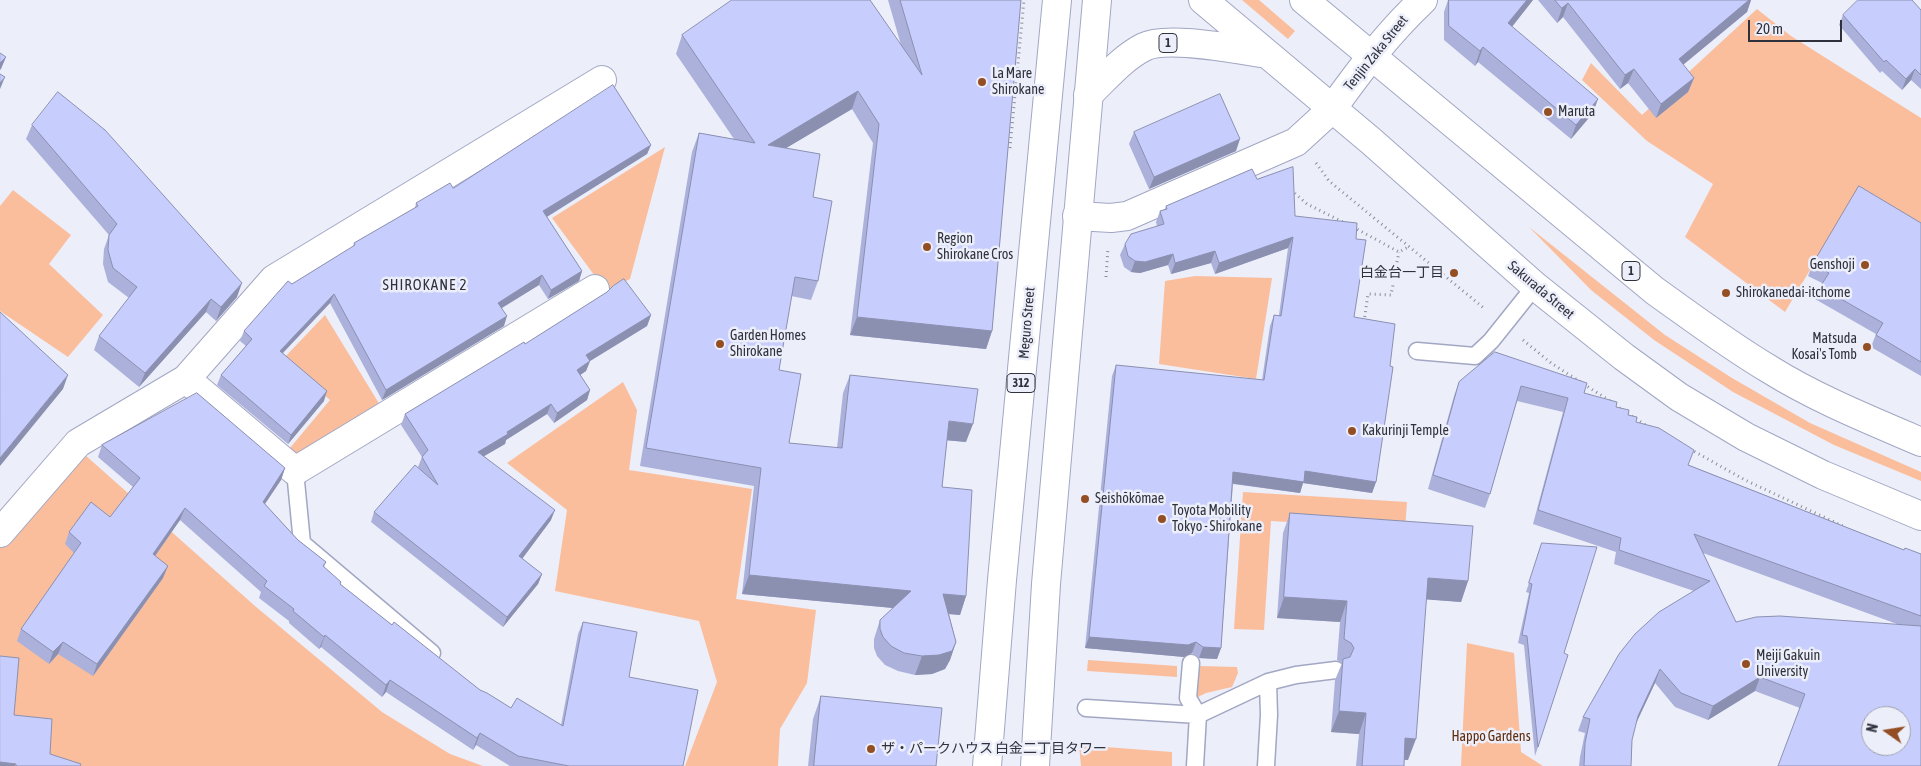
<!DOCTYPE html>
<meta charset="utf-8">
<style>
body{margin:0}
#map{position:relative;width:1921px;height:766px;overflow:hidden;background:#eceefa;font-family:"Asap Condensed",sans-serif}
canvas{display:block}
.north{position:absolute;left:1861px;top:706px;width:50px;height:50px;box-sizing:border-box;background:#eceefa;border:1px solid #a0a2ae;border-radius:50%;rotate:283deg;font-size:14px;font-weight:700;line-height:20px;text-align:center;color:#2f313c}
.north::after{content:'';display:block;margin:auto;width:18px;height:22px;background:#934e24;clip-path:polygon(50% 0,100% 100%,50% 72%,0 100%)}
.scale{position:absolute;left:1748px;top:20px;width:94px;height:22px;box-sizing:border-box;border:2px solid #2f313c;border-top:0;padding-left:6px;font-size:15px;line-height:18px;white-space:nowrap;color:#2f313c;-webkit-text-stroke:4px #eceefa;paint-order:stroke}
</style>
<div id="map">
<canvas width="1921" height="766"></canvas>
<div class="north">N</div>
<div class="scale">20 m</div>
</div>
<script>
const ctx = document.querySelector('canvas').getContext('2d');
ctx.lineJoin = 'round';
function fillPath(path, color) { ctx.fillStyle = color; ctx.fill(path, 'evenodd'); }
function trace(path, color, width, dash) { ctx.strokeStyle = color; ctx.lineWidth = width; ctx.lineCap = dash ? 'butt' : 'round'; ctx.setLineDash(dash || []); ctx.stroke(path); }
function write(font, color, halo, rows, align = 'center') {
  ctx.font = font + ' "Asap Condensed","Noto Sans JP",sans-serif'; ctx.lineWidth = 5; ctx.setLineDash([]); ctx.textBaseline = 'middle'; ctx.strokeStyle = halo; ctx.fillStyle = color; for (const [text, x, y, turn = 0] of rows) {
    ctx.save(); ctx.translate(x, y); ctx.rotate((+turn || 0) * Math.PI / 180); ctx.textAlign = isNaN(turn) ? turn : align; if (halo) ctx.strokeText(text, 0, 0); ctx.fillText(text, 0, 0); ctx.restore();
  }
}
fillPath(new Path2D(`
 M1242,0h17l36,31 -7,8z
 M1757,9l34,27 130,82v115l-67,-37 -69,116 -100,-75 28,-53 -66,-43 -65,-61 9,-17 51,52z
 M665,147l-35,132 -24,12 -54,-73z
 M13,190l58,45 -22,29 54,51 -35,42 -68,-46v-105z
 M1529,227l136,108 67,43 78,45 111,49v9l-87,-36 -101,-53 -79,-52 -63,-50z
 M1195,276l77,2 -16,101 -97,-15 6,-83z
 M325,315l58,95 -85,50 -8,-12 40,-48 -47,-41z
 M623,382l14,28 -8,60 123,19 -16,110 80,11 -9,73 -27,46 -2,37h-93l32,-84 -18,-61 -144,-30 12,-81 -60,-47z
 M84,454l171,152 127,106 68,42 33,12h-483v-218z
 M1243,492l164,10 -2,27 -134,-8 -7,109 -30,-1z
 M1467,643l47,10 7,99 22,14h-82z
 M1088,660l89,6v11l-90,-6z
 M1199,666l38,1 1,6 -6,14 -26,6 -10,5z
 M1079,745l93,7v14h-91z`), '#fabe9d');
const service = new Path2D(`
 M1417,351l58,5 16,-15 44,-55
 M295,471l7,72 130,110
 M1191,663l-3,35 10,17
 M1086,708l112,7
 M1195,766l3,-51 70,-33 28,-7 40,-5
 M1266,766l3,-51 -1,-33`);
const minor = new Path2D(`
 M1077,216l34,2 16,-2 169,-74 36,-33
 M186,379l109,92 300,-182
 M0,533l78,-90 108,-64 88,-100 328,-199`);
const tertiary = new Path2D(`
 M1332,109c28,-39 56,-76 91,-109`);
const primary = new Path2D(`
 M987,766l15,-186 55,-580
 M1035,766l11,-182 51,-584`);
const trunk = new Path2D(`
 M1203,0l168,141 164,145 89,71 55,40 67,40 77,38 98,41
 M1304,0l351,291c38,27 75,55 114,78 48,30 101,51 152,73
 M1088,95c17,-16 34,-37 56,-48 23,-12 95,3 123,7`);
trace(service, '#a2a7c3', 19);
trace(minor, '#a2a7c3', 30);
trace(tertiary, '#a2a7c3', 30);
trace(primary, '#a2a7c3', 30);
trace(trunk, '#a2a7c3', 30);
trace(new Path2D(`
 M1010,148l14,-148
 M1316,163l13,18 156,128
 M1291,190l16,14 38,19
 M1353,227l46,25 11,-6
 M1396,267l3,-15
 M1106,277l2,-29
 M1364,322l4,-28 23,1 2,-10
 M1523,340l28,23 59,38
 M1615,405l32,21
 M1690,449l55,31 100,47`), '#8b8d98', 3, [1, 4]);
trace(service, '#fff', 16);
trace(minor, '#fff', 28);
trace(tertiary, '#fff', 28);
trace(primary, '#fff', 28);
trace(trunk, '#fff', 28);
fillPath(new Path2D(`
 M888,0h133l-29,331 -6,18 -136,-14 23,-192 -21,-34 -66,39 27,49 5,84 -7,19 -20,-4 -12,74 10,73 48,5 6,-55 7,-18 116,67 -19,-2 -5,47 24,109 -6,19 -11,-1 7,28 -6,18 -5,9 -13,5 -17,1 -17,-4 -13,-6 -8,-9 -3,-8v-9l6,-19 13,-12 -151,-14 12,-108 -114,-20 52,-314 7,-19 35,6 -58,-85 6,-19 219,10z
 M1448,0h85l-21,27 81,86 -22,26 -93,-77 -3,4 -31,-26v-28z
 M1538,0h213l-4,12 -64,53 11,13 -6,14 -32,26 -28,-35 -8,6 -57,-72 -6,6z
 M1921,10v79l-10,-9 -9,10 -20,-19 -2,2 -41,-48 4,-10z
 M32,125l205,172 -21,24 -10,-9 -67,75 -45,-37 5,-14 30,-38 -21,-16 -5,-18 1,-15 5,-14 -83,-96z
 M1134,132l102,19 -87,38 -20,-45z
 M651,145l-4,9 -100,63 35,54 -3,10 -31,18 -9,-14 -37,23 2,18 -122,74 -52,-97 -47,50 41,48 -36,43 -71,-59 4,-10 25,-29 -6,-5 4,-10 48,-47 61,-37 1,-4 61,-35 1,-5 37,-15z
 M1257,179l38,37 61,23 -2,78 36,49 -14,116 -4,11 -69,-10 -3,10 -67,-9 -12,164 -4,11 -18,-1 -7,-5 -8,4 -99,-9 27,-272 4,-11 146,15 8,-54 4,-11h5l9,-67 -73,26 -4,-11 -40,11 -3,-9 -28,8 -9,-1 -7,-5 -4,-12 5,-11 32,-18 -1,-4 4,-11 5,-2 1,-3z
 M1921,223v153l-50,-29 5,-13 -61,-35 5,-12 2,-4 -14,-7 5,-12z
 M651,315l-4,11 -57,35 -4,10 -6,4 10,15 -3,10 -33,23 -7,-9 -41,26 -1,4 -21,12 67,64 -29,39 20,15 -4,10 -35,43 -132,-105 3,-10 46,-42 -2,-3 4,-10 -21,-32 4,-11 120,-70z
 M1495,352l89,41 32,14 12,8 8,7 53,43 215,85 17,4v212l-121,-58 -45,-17 -47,29 -33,-13 -20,-24 -19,40 -4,17 -1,26h-52l1,-9 5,-24 -7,-2 5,-14 111,-126 -80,-27 2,-12 -83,-28 30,-112 -46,-11 -27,93 -5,14 -57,-19 26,-93 5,-14zM1703,553l194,71 4,1 -165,-3z
 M102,445l183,23 -4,12 -16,24 33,36 28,22 -2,5 17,15 -1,2 52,41 88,65 31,18 50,17 17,-91 5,-12 46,55 54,89h-173l-34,-21 -3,5 -87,-58 -4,5 -61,-50 -2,2 -30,-26v-2l-30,-23 2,-6 -81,-72 -25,36 8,22 -70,98 -35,-22 -9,10 -32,-23 4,-12 53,-76 -9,-9 4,-12 41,-15 23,-30 -35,-30z
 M1290,513l178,68 -7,21 -35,-3 -18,161h-4v6h-48l3,-32 -28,-2 4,-52 7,-17 -5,-3 3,-38 -63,-4 6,-85z
 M1542,543l22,110 -26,94 -3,9 -11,-111 -6,-2 11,-50 -3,-1z
 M821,696l115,70h-128l5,-47z`), '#abb1da');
fillPath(new Path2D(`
 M1527,0h6l-30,38 5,-15z
 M1749,0h2l-4,12 -74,61 6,-14z
 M1568,3l-5,14 -6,6 5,-15z
 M1483,47l-5,15 -3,4 5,-15z
 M6,57l-5,12 -1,1v-7z
 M1634,69l-6,14 -8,6 5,-14z
 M1915,69l-4,11 -9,10 4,-11z
 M5,77l-5,12v-6z
 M1694,78l-6,14 -32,26 5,-14z
 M858,91l-6,18 -91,54 7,-18z
 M1598,99l-5,14 -22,26 5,-14z
 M1240,139l-4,12 -87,38 5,-12z
 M651,145l-4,9 -107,67 3,-10z
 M1293,237l-5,11 -73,26 4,-11z
 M1215,251l-4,12 -40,11 4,-11z
 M1173,254l-5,11 -28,8 -9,-1 4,-11z
 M582,271l-3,10 -31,18 3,-9z
 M542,275l-3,10 -44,27 3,-9z
 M242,283l-5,14 -21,24 5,-14z
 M334,294l-4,9 -54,57 4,-9z
 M211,299l-5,13 -67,75 6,-14z
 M651,315l-4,11 -57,35 -4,10 -13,9 4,-10 9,-15z
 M507,316l-3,10 -122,74 4,-10z
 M857,317l135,14 -6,18 -136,-14z
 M68,375l-5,14 -63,77v-8z
 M590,390l-3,10 -33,23 3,-10z
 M327,391l-3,10 -36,43 3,-9z
 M551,404l-4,10 -41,26 -1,4 -31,18 4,-10 29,-20z
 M949,421l24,3 -7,18 -23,-2z
 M285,468l-4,12 -23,34 5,-12z
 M1305,471l71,11 -4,11 -69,-10 -3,10 -71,-10 4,-11z
 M185,508l-5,12 -32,46 5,-12z
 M555,510l-4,10 -35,47 3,-11z
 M168,566l-5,12 -70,98 4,-12z
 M542,574l-4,10 -35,43 4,-10z
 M749,575l162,16 -7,18 -162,-15z
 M1428,578l40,3 -7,21 -41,-3z
 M943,594l23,2 -6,19 -23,-2z
 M1284,597l63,4 -7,21 -63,-4z
 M325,635l-4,12 -2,2 5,-12z
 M1089,637l107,5 -4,11 -8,4 -99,-9z
 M63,642l-5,12 -9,10 4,-12z
 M956,642l-6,18 -5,9 -13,5 -17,1 7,-19z
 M1203,647l18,1 -4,11 -18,-1z
 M1660,669l-5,14 -22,47 5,-14z
 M1760,677l-5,14 -47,29 5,-14z
 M390,680l-4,12 -4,5 4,-12z
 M1339,711l27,2 -7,21 -28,-2z
 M480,733l-4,12 -3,5 4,-12z
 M1405,738l11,1 -8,21 -11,-1z
 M0,762l16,2 -1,2h-15z`), '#8b90b1');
const building = new Path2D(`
 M732,0h138l52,75 -22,-75h121l-29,331 -135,-14 22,-193 -21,-33 -90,54 52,9 -7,43 19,4 -14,80 -23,-4 -16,93 22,4 -12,69 53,5 8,-73 128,14 -5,35 -24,-3 -7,66 30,3 -6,106 -23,-2 13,48 -4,9 -13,4 -17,1 -18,-3 -13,-7 -8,-9 -3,-8v-9l31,-29 -162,-16 12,-107 -115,-20 53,-315 56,10 -73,-108z
 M1449,0h78l-19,23 90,76 -22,26 -93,-78 -3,4 -31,-25z
 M1555,0h194l-70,59 15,19 -33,26 -27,-35 -9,6 -57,-72 -6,5z
 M1858,0h54l9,10v65l-6,-6 -9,10 -20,-19 -2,2 -41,-47z
 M0,53l6,4 -6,6z
 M0,74l5,3 -5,6z
 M613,85l38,60 -108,66 39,60 -31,19 -9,-15 -44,28 9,13 -121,74 -52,-96 -54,57 47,40 -36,44 -70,-60 31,-36 -8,-8 44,-50 4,3 63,-39 -1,-2 64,-37 -2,-3 34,-20 3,5z
 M58,92l47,38 137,153 -21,24 -10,-8 -66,74 -46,-37 38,-49 -24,-19 -5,-18 1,-15 8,-11 -85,-99z
 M1220,94l20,45 -86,38 -20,-45z
 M1293,167l2,49 62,7 -1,16 10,1 -12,77 41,7 -5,42 3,1 -17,115 -71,-11 -1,11 -71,-10 -12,176 -18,-1 -7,-5 -8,3 -99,-8 27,-272 148,15 10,-65 7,1 12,-79 -74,26 -4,-12 -40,12 -2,-9 -28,8 -10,-1 -7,-5 -3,-12 6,-10 33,-10 -4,-13 7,-2 -1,-3 86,-37 5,10z
 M1859,186l62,37v139l-45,-27 7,-12 -63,-36 9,-14 -16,-9z
 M624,279l27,36 -65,40 4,6 -13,9 13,20 -33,23 -6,-9 -44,28 1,2 -30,18 77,58 -36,46 23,18 -35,43 -133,-105 41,-47 23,20 -16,-28 6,-7 -23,-36 119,-72 1,2 82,-52 6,-6z
 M0,312l68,63 -68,83z
 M1495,352l92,31 -3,10 33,9 -1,5 13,3 -1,5 9,2 -1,5 23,6 35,22 -6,15 216,85 1,-2 16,6v62l-227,-82 42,88 20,-5 24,-1 141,10v140h-143l27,-72 -45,-17 -47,29 -32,-13 -21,-24 -22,47 -6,24 -1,26h-47l1,-23 5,-24 -7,-2 36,-63 16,-20 24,-22 51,-31 -91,-31 2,-12 -83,-28 30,-112 -47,-12 -31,108 -57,-19 26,-93zM1871,716h30v30h-30z
 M197,393l88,75 -22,34 35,38 28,22 -3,4 18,16 -1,2 52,41 2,-3 86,68 7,3 24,15 6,-10 46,28 20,-104 54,10 -8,45 69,13 -15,76h-114l-51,-10 -38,-23 -3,5 -87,-58 -4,5 -61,-50 -1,2 -31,-26 1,-2 -30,-23 3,-5 -82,-73 -32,46 15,12 -71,98 -34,-22 -10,10 -32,-23 60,-86 -12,-11 22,-30 19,15 30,-39 -38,-33z
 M1290,513l183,13 -5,55 -40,-3 -12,161 -11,-1 -1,28h-42l4,-53 -27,-2 4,-52 7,-2 4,-9 -3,-5 -7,-4 3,-38 -63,-4z
 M1542,543l55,4 -33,106 4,2 -30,92 -11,-111 -5,-1 10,-51 -3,-1z
 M0,656l19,2 -5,57 38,4 -2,35 31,10 -1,2h-64v-2l-16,-2z
 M821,696l121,12 -6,58h-122z`);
fillPath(building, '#c7cefd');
trace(building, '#8b90b1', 1);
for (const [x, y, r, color] of [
 [982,82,5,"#934e24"],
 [1548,112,5,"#934e24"],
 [927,247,5,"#934e24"],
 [1865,265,5,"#934e24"],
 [1454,273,5,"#934e24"],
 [1726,293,5,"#934e24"],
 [720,344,5,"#934e24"],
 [1867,347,5,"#934e24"],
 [1352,431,5,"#934e24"],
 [1085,499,5,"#934e24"],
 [1162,519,5,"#934e24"],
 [1746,664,5,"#934e24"],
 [871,749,5,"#934e24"]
]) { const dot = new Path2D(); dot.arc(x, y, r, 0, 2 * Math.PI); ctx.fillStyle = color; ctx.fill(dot); trace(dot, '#eceefa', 2); }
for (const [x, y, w] of [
 [1168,43,18],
 [1631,271,18],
 [1021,383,28]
]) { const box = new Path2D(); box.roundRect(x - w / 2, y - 9.5, w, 19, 4); ctx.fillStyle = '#eceefa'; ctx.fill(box); trace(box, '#2f313c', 1); }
write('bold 12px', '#2f313c', null, [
 ["1",1168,43],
 ["1",1631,271],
 ["312",1021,383]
]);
write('14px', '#2f313c', '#eceefa', [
 ["Tenjin Zaka Street",1376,53,-51],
 ["Sakurada Street",1541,290,40],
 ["Meguro Street",1027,323,-85]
]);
write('14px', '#2f313c', '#eceefa', [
 ["La Mare",992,74],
 ["Shirokane",992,90],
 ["Maruta",1558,112],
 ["Region",937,239],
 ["Shirokane Cros",937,255],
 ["Genshoji",1855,265,"right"],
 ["白金台一丁目",1444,273,"right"],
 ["Shirokanedai-itchome",1736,293],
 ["Garden Homes",730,336],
 ["Shirokane",730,352],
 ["Matsuda",1857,339,"right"],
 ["Kosai's Tomb",1857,355,"right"],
 ["Kakurinji Temple",1362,431],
 ["Seishōkōmae",1095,499],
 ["Toyota Mobility",1172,511],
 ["Tokyo - Shirokane",1172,527],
 ["Meiji Gakuin",1756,656],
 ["University",1756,672],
 ["ザ・パークハウス 白金二丁目タワー",881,749]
], 'left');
write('14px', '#5f2d0d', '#eceefa', [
 ["Happo Gardens",1491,737]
]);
ctx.letterSpacing = '1px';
write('15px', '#2f313c', '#eceefa', [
 ["SHIROKANE 2",425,285]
]);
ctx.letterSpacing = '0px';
</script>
